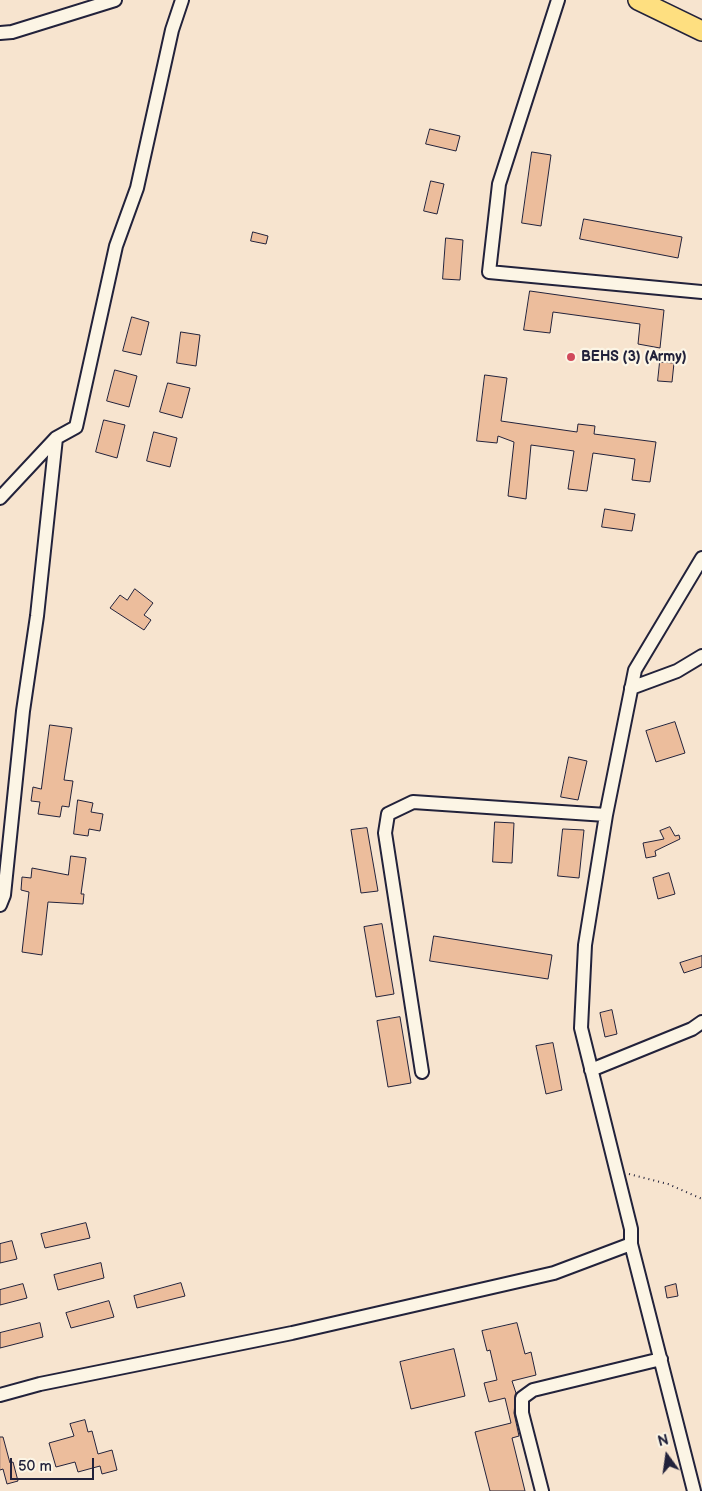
<!DOCTYPE html>
<style>
body{margin:0}
#map{position:relative;width:702px;height:1491px;overflow:hidden;background:#f7e4cf;font-family:"Balsamiq Sans",sans-serif}
canvas{display:block}
.north{position:absolute;left:642px;top:1431px;width:50px;height:50px;-webkit-text-stroke:4px #fcf5e5;paint-order:stroke;rotate:346deg;font-size:14px;font-weight:700;line-height:20px;text-align:center;color:#22223b}
.north::after{content:'';display:block;margin:auto;width:18px;height:22px;background:#22223b;clip-path:polygon(50% 0,100% 100%,50% 72%,0 100%)}
.scale{position:absolute;left:10px;top:1458px;width:84px;height:22px;box-sizing:border-box;border:2px solid #22223b;border-top:0;padding-left:6px;font-size:15px;line-height:18px;white-space:nowrap;color:#22223b;-webkit-text-stroke:4px #fcf5e5;paint-order:stroke}
</style>
<div id="map">
<canvas width="702" height="1491"></canvas>
<div class="north">N</div>
<div class="scale">50 m</div>
</div>
<script>
const ctx = document.querySelector('canvas').getContext('2d');
ctx.lineJoin = 'round';
function fillPath(path, color) { ctx.fillStyle = color; ctx.fill(path, 'evenodd'); }
function trace(path, color, width, dash) { ctx.strokeStyle = color; ctx.lineWidth = width; ctx.lineCap = dash ? 'butt' : 'round'; ctx.setLineDash(dash || []); ctx.stroke(path); }
function write(font, color, halo, rows, align = 'center') {
  ctx.font = font + ' "Balsamiq Sans",sans-serif'; ctx.lineWidth = 4.5; ctx.setLineDash([]); ctx.textBaseline = 'middle'; ctx.strokeStyle = halo; ctx.fillStyle = color; for (const [text, x, y, turn = 0] of rows) {
    ctx.save(); ctx.translate(x, y); ctx.rotate((+turn || 0) * Math.PI / 180); ctx.textAlign = isNaN(turn) ? turn : align; if (halo) ctx.strokeText(text, 0, 0); ctx.fillText(text, 0, 0); ctx.restore();
  }
}
const building = new Path2D(`
 M430,129l30,7 -4,15 -30,-7z
 M532,152l19,3 -10,71 -19,-3z
 M431,181l13,3 -7,30 -13,-3z
 M584,219l98,18 -4,21 -98,-19z
 M253,232l15,4 -2,8 -15,-3z
 M446,238l17,2 -3,40 -17,-1z
 M530,291l134,19 -4,38 -22,-4 2,-20 -87,-12 -3,21 -26,-3z
 M132,317l17,5 -8,33 -18,-4z
 M181,332l19,3 -4,31 -19,-3z
 M660,362l14,1 -2,19 -14,-1z
 M115,370l22,6 -8,31 -22,-6z
 M485,375l22,3 -6,43 76,11 1,-8 17,2 -1,8 62,8 -6,40 -18,-2 3,-21 -42,-6 -6,38 -19,-2 6,-38 -43,-6 -5,54 -18,-3 6,-54 -16,-6 -1,7 -20,-2z
 M168,383l22,5 -8,30 -22,-6z
 M104,420l21,5 -8,33 -21,-6z
 M154,432l23,6 -7,29 -23,-6z
 M605,509l30,5 -3,17 -30,-4z
 M135,589l18,14 -9,12 7,5 -7,10 -34,-22 10,-13 7,5z
 M675,722l10,31 -29,9 -10,-31z
 M50,725l22,3 -8,52 9,1 -4,26 -7,-1 -2,11 -22,-3 2,-12 -9,-1 2,-14 8,2z
 M569,757l18,4 -9,39 -17,-3z
 M78,800l15,3 -2,9 12,2 -3,17 -11,-2 -1,7 -14,-2z
 M495,822l19,1 -2,40 -19,-1z
 M670,827l5,9 4,-1 1,4 -25,12 1,5 -10,2 -3,-15 21,-4 -4,-8z
 M367,828l11,63 -17,2 -10,-63z
 M563,829l21,1 -5,48 -21,-2z
 M71,856l15,2 -5,36h3l-1,10 -35,-2 -6,53 -20,-3 7,-60 -8,-2 1,-13 9,1 1,-10 36,7z
 M669,873l6,21 -17,5 -5,-21z
 M382,924l12,70 -18,3 -12,-70z
 M434,936l118,19 -4,24 -118,-18z
 M702,956v11l-18,6 -4,-10z
 M612,1010l5,24 -12,3 -5,-24z
 M400,1017l11,66 -23,4 -11,-66z
 M553,1043l9,47 -16,4 -10,-48z
 M86,1223l4,15 -45,10 -4,-14z
 M12,1241l5,18 -17,4v-19z
 M101,1263l3,15 -46,12 -4,-15z
 M181,1283l4,13 -48,12 -3,-12z
 M23,1284l4,14 -27,7v-15z
 M676,1284l2,12 -11,2 -2,-11z
 M109,1301l5,16 -43,11 -5,-15z
 M40,1323l3,14 -43,11v-15z
 M517,1323l8,31 6,-2 5,23 -24,6 4,12 -2,20 5,23 -7,2 13,53h-35l-15,-59 36,-9 -6,-25 -16,4 -5,-19 13,-3 -7,-30 -3,1 -5,-20z
 M454,1349l11,47 -54,13 -11,-47z
 M85,1420l3,12 4,-1 6,23 14,-4 5,20 -15,4 -2,-8 -22,6 -3,-10 -19,5 -7,-24 25,-7 -4,-12z
 M0,1437h3l7,26 3,-1 5,19 -11,3 -4,-15 -3,1z`);
fillPath(building, '#ecbd9c');
trace(building, '#22223b', 1);
const minor = new Path2D(`
 M558,0l-59,184 -10,88 213,20
 M0,33l12,-1 103,-32
 M0,498l56,-60 20,-11 40,-181 21,-58 35,-158 10,-30
 M631,688l46,-17 25,-15
 M0,905l4,-10 19,-184 14,-95 19,-178
 M591,1070l101,-41 10,-7
 M422,1072l-37,-239 3,-19 25,-12 193,13
 M631,1244l63,247
 M0,1395l40,-11 252,-51 262,-60 77,-29v-15l-50,-201 4,-83 21,-130 29,-145 67,-112
 M542,1491l-20,-78v-15l11,-8 128,-31`);
const highway = new Path2D(`
 M638,0l64,31`);
trace(minor, '#22223b', 16);
trace(highway, '#22223b', 22);
trace(new Path2D(`
 M629,1174l39,10 34,15`), '#22223b', 2, [1, 4]);
trace(minor, '#fcf5e5', 12);
trace(highway, '#fedf80', 19);
for (const [x, y, r, color] of [
 [571,357,5,"#d1495b"]
]) { const dot = new Path2D(); dot.arc(x, y, r, 0, 2 * Math.PI); ctx.fillStyle = color; ctx.fill(dot); trace(dot, '#fcf5e5', 2); }
write('bold 14px', '#22223b', '#fcf5e5', [
 ["BEHS (3) (Army)",581,357]
], 'left');
</script>
